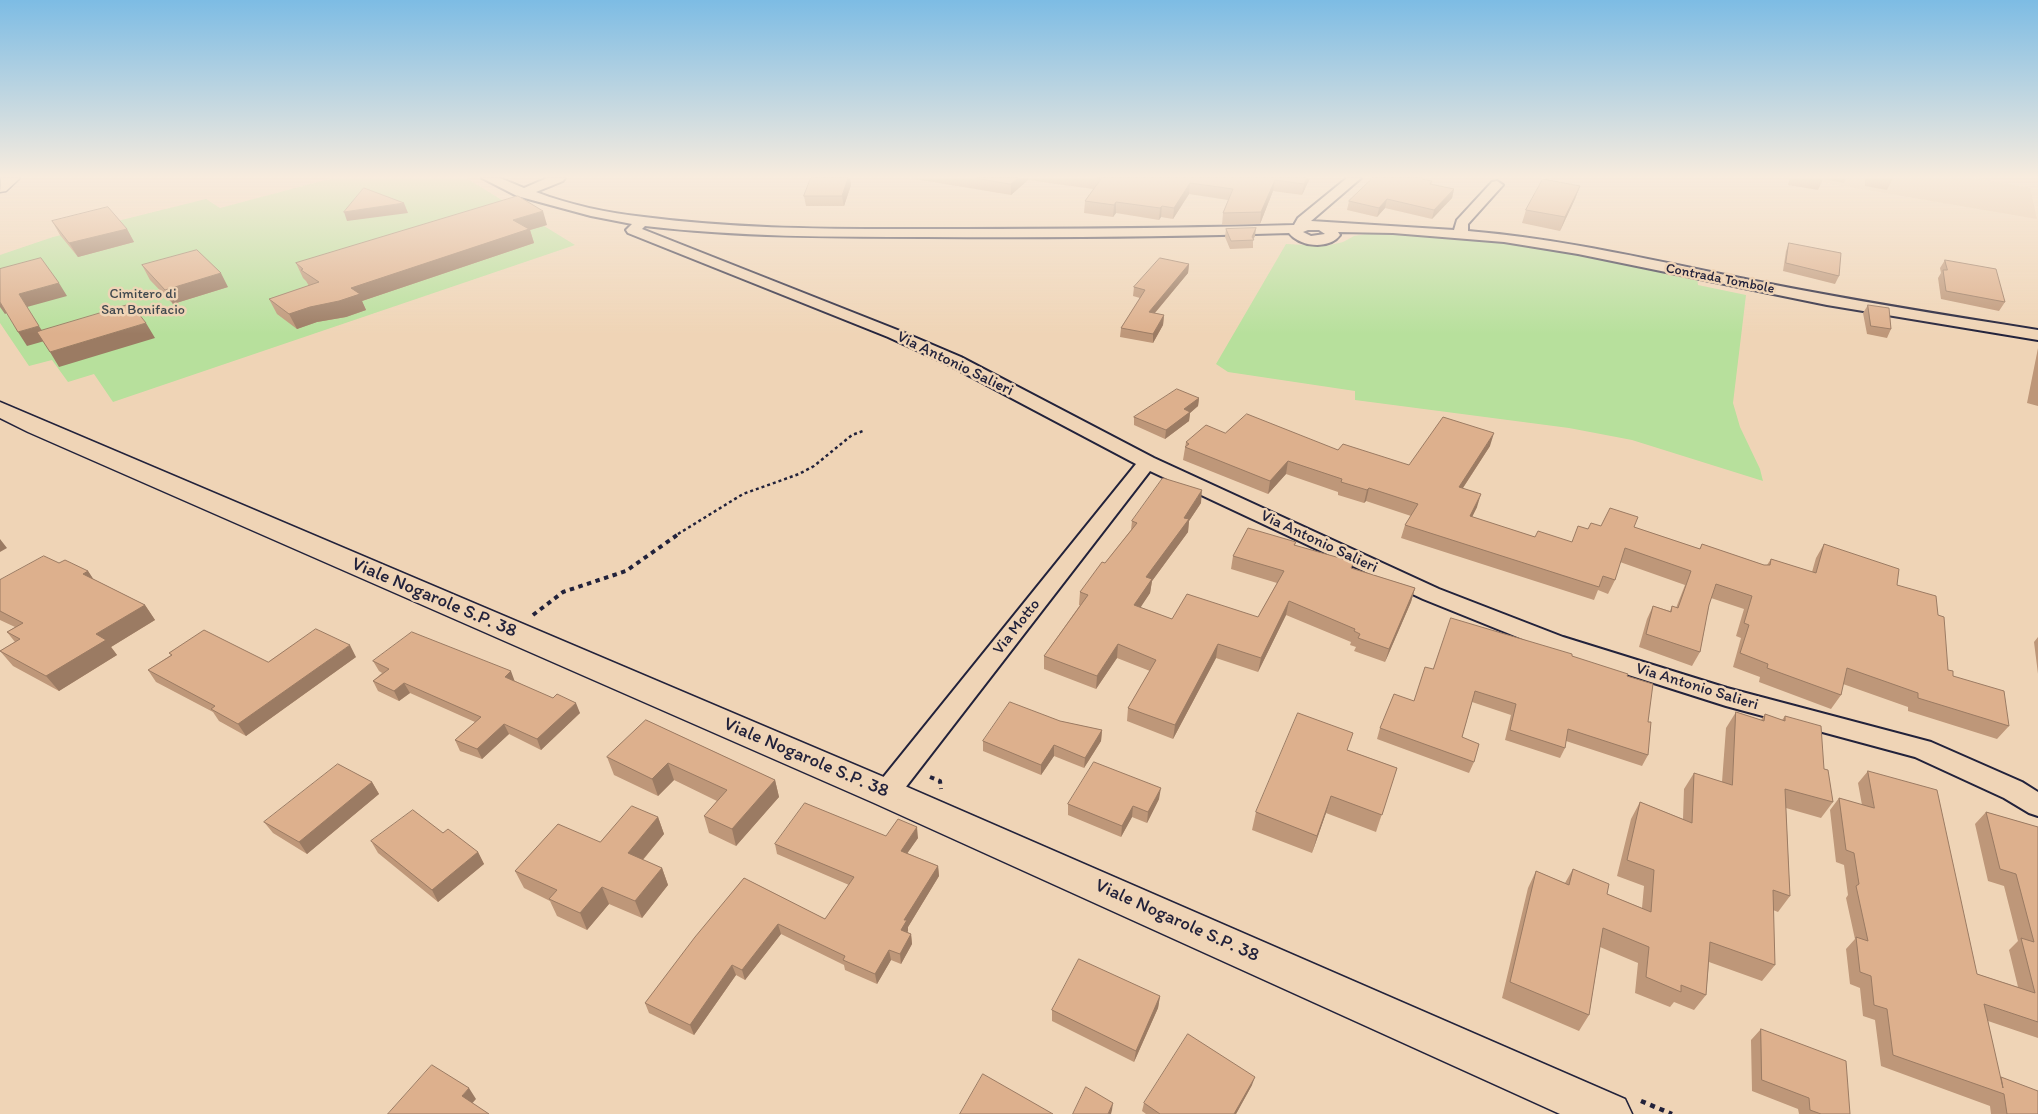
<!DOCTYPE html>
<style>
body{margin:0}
canvas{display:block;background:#efd4b6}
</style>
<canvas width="2038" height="1114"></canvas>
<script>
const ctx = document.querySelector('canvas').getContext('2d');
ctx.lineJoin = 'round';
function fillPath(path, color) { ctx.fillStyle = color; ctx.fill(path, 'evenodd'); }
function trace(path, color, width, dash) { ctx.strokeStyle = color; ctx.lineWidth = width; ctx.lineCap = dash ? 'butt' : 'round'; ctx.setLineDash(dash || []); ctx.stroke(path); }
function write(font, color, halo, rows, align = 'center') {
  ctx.font = font + ' Itim,sans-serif'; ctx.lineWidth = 5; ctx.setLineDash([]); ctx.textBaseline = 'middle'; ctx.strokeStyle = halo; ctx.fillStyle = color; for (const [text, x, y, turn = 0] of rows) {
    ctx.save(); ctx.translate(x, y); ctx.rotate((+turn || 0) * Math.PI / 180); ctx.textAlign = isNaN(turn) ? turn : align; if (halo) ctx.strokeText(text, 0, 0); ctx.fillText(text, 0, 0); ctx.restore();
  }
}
fillPath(new Path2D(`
 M1797,178h177l56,10 7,31z`), '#e6c6a8');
fillPath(new Path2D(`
 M333,178h133l109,67 -462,157 -19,-28 -26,8 -16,-22 -23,6 -29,-43v-68l53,-18 153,-38 14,9z
 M1373,233c110,1 216,22 324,44l1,8 48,10 -13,108 7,24 20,42 3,12 -131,-41 -63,-12 -214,-28v-9l-127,-19 -12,-8 70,-120 40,2 17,-4 11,-6z`), '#b7e09c');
const street = new Path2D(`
 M482,178h18l24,10 23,-10h18l-2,3 -27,11c34,13 72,21 108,25 85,11 170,12 256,12 131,0 263,0 394,-4l4,-7 49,-40h14l-50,43 143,9 3,-10 35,-38 5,-1 6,4 -35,39v7c97,8 192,31 287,50 94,19 188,34 283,49v10l-211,-35 -249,-51 -74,-12 -111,-9 -55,-1 2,3c-11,15 -40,12 -51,-2 -121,4 -242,5 -364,4 -93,0 -186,0 -280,-11l-3,3 258,102 61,26 193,101 285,131 124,48 164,51 204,54 91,40 16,10v24l-9,-3 -25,-15 -89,-41 -189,-51 -179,-57 -124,-50 -273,-128 -255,330 -9,3 -9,-3 -4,-8 4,-8 259,-321 -187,-99 -61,-28 -260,-104 -2,-3 6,-6 -41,-8 -74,-20zM1308,230h11l6,4 -14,2 -8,-4z`);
const secondary = new Path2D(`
 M1,178h19l-14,13 -6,1z
 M0,402l898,381 727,316 7,15h-72l-686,-311 -846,-371 -28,-14z`);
trace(street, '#22223b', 4);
trace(secondary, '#22223b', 3);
trace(new Path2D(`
 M678,534l65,-40 56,-20 15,-8 38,-31 11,-4`), '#22223b', 2.5, [3, 3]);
trace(new Path2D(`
 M533,615l30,-23 63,-21 54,-38
 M930,777l10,4 1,8`), '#22223b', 4, [4.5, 4.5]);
trace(new Path2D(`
 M1641,1101l31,13`), '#22223b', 4.5, [5, 5]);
fillPath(street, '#efd4b6');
fillPath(secondary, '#efd4b6');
fillPath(new Path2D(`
 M909,178h401l-8,17 -29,-4 -13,33 -38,1 1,-12 5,-13 -39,-6 -16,25 -12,-2 -2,3 -43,-7 -3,4 -29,-4 1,-12 8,-12 -65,-9 -17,15z
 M1790,178h56l-2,5 -21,-4 -5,11 -30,-5z
 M1865,178h28l-6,12 -22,-4z
 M1428,180l4,4 22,5 -2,9 -20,21 -47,-11 -8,9 -30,-7 2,-9z
 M851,185l-7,21h-38l-2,-10z
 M1580,186l-5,13 -15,32 -38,-8 4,-13z
 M52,221l75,8 7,13 -56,15 -18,-22z
 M547,225l-17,5 4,13 -172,58 4,9 -20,7 -29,5 -20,7 -20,-15 -8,-15 40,-13 -3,-5 -3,-3 -7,-15z
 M1226,229l29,7 -2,3v9l-23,1 -5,-12z
 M1789,243l50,33 -4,8 -52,-13 3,-20z
 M1945,260l60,42 -6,9 -58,-12 -3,-21 3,-5 -1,-5z
 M1189,264l-1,9 -33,40 9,2 -1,10 -10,18 -33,-6 1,-9 19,-30 -7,-2 1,-9z
 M142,265l86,22 -55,17 -23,-24z
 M1868,305l23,24 -4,9 -20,-4 -4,-21z
 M2038,348v58l-11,-3z
 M1199,398l-1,8 -8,7 -1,8 -24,18 -31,-14v-8z
 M1225,433l113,17 71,15 81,-19 -27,42 14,19 -5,10 63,20 37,5 16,-13 13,-3 33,1 66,22 2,-5 62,21h3l4,-6 41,13 4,-14 8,-14 73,41 41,30 10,55 5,6 56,50 -12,13 -89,-28v-4l-65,-23 -2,11 -10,14 -72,-27 1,-5 -27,-10 8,-29 -5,-2 8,-27 -33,-11 -2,7 -9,47 -8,14 -53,-19 8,-28 6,-13 17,5 2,-5 4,2 9,-23 -65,-23 -5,18 -7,14 -10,-4 -4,10 -193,-62 4,-13 6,-9 -45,-15 -2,2 -26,-8v-3l-52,-18 -18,20 -85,-34 3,-18z
 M1201,503l-12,18 -1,11 -36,49 -2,12 -10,14 32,12 86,-2 19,-34 -46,-14 2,-13 63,-14 -1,3 57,23 63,20 -4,14 -26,60 -31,-11 2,-4 -6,-2 1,-3 -65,-27 -28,57 -42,-14 -43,81 -46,-18 1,-13 22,-37 -33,-13 -21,31 -52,-20v-13l36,-51h-1l1,-13 25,-29 26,-33 1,-9z
 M59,563l29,8 5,8 52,26 10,15 -44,27 6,8 -58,36 -46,-25 -13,-15 15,-9 -8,-10 8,-5 -15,-7v-40z
 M2038,637v37l-4,-32z
 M169,653l99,9 88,-5 -110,79 -27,-15 -6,-9 -57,-30 -8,-12 23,-15z
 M1572,656l76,66v33l-6,11 -76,-25 -1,7 -5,10 -55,-18 6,-25 -39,-13 -10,35 12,25 -5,11 -92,-34 3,-11 34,-27 19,-32z
 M373,661l142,20 65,32 -39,37 -32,-16 -27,25 -22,-8 -5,-11 20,-18 -65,-29 -11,8 -21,-10 -5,-10 9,-8 -3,-2z
 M1736,712l25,8 4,-6 17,6 3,-4 39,53 9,33 -12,16 -35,-10 4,88 -12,16 -5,-2 2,55 -13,16 -53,-19 -3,33 -12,15 -20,-8 -4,5 -35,-14 3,-30 -38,-16 -11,68 -10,16 -77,-33 26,-110 8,-17 29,12 8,-14 34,25 35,14 2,-22 -27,-10 14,-57 9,-17 43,17 1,-30 10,-16 28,9 4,-54z
 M646,720l129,60 4,17 -43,49 -27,-13 -5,-17 13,-15 -43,-21 -16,16 -44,-21 -7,-18z
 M1060,721l42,9 -1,11 -17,27 -30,-12 -13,19 -58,-24v-10z
 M1348,750l49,18 -21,64 -50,-19 -14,40 -60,-23 4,-18z
 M1868,771l109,203 41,13 -9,-37 9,-9 -14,-55 -16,-5 -13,-57 11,-12 52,15v211l-50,-17 12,57 38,36h-47l-1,-8 -109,-40 -6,-46 -12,-4 -3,-28 -10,-4 -4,-35 9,-10 -9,-41 2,-3 -4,-30 -8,-3 -6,-52 9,-12 23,7 -4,-22z
 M372,782l7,12 -72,60 -34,-21 -9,-11z
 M1159,799l-12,24 -15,-6 -11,20 -53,-22v-11z
 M658,817l6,17 -21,26 19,8 6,17 -26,33 -33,-14 -22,26 -30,-14 -7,-15 -26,-13 -9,-17 85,-29z
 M443,833l35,19 6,12 -46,38 -60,-49 -7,-12z
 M886,836l32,2 -11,15 31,13 1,10 -31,51v4l-1,1 4,2 1,10 -11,20 -10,-4 -14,24 -32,-14 -1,-5 -63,-31 -36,46 -9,-5 -42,60 -45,-22 -4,-10 99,-125 81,41 24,-34 -72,-31 -2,-10z
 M1160,996l-2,12 -24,54 -82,-41v-11z
 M1761,1029l89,85h-51l-1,-5 -46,-18 -1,-51z
 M1252,1085l-16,29h-90l-4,-3 2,-8z`), '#be9779');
fillPath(new Path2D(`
 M848,178h2l1,7 -7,21 -2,-10z
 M1018,178h10v2l-17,15v-11z
 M1307,178h3l-8,17 2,-11z
 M1275,180l-2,11 -13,33 1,-12z
 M1190,183l-1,11 -16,25 1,-11z
 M1580,186l-5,13 -15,32 5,-14z
 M1454,189l-2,9 -20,21 2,-9z
 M1387,199l-2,9 -8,9 2,-9z
 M1116,202v11l-3,4 1,-12z
 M404,203l4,10 -61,8 -3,-9z
 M1162,206l-1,11 -2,3 1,-12z
 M543,211l4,14 -17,5 4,13 -172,58 4,9 -20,7 -29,5 -20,7 -8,-15 224,-94z
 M1256,228l-1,8 -2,4 -1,-3z
 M127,229l7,13 -56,15 -9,-14z
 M1189,264l-1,9 -40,48 1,-9z
 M221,273l7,14 -55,17 -8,-14z
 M59,283l8,13 -40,11 -8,-13z
 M0,302l7,11 -2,1 -5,-7z
 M1164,315l-1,10 -10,18v-9z
 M146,323l9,15 -96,29 -9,-15z
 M39,326l9,14 -21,6 -9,-14z
 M1199,398l-1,8 -8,7 -1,8 -24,18 1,-9 18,-21z
 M1494,433l-4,13 -35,54 4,-13z
 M1288,461l-2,13 -18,20 2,-13z
 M1369,488l-3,13 -2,2 3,-13z
 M1202,490l-1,13 -12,18 -1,11 -36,49 -2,12 -17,26 1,-14 12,-28z
 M1481,494l-4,13 -11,22 4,-13z
 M0,539l7,9 -7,4z
 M88,571l10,15 -15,-12z
 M1415,588l-4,14 -26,60 4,-13z
 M1289,601l-3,14 -28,57 3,-14z
 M145,605l10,15 -44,27 6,8 -58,36 -13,-15 50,-42z
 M1118,644l-1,14 -21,31 1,-13z
 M1218,644l-2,14 -43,81 2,-14z
 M350,645l6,12 -110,79 -8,-12z
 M511,671l4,11 -10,-5z
 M404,683l6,10 -11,8 -5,-10z
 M576,703l4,10 -39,37 -4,-11z
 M504,724l5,10 -27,25 -5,-10z
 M1102,730l-1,11 -17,27 1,-10z
 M1054,745v11l-13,19v-10z
 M668,763l6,17 -16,16 -6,-17z
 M775,780l4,17 -43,49 -4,-17z
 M372,782l7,12 -72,60 -8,-12z
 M1161,788l-2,11 -12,24 1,-11z
 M1331,796l-5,17 -14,40 5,-17z
 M1133,806l-1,11 -11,20 1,-11z
 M658,817l6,17 -30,36 -6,-17z
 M917,827l1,11 -16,23 -1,-10z
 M478,852l6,12 -46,38 -6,-12z
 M938,866l1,10 -31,51v4l-5,9 -2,-10 3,-10z
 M662,868l6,17 -26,33 -7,-17z
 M602,887l7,17 -22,26 -7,-17z
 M778,924l3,10 -36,46 -3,-10z
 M911,934l1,10 -11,20 -1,-10z
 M889,950l2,10 -14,24 -2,-10z
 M732,965l4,10 -42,60 -4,-10z
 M1160,996l-2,12 -24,54 2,-11z
 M1255,1077l-3,8 -16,29h-2z
 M469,1088l7,11 -7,8 -7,-11z
 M1113,1103l-1,7 -1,4h-3z`), '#9b7b63');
const building = new Path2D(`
 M811,178h37l-6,18h-38z
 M975,178h43l-7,6z
 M1095,178h212l-3,6 -29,-4 -14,32 -38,1 10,-24 -43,-6 -16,25 -12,-2 -2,2 -44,-6 -2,3 -29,-4 16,-22z
 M1373,178h50l-1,1 10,2 -2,3 24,5 -20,21 -47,-11 -8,9 -30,-7z
 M1543,179l37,7 -15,31 -39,-7z
 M364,188l40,15 -60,9z
 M518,196l25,15 -30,9 16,9 -178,59 9,6 -21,7 -29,6 -21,7 -20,-15 50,-17 -18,-12 2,-1 -7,-6z
 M108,207l19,22 -58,14 -17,-22z
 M1256,228l-4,9 2,3 -23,1 -5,-12z
 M1789,243l52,10 -2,23 -53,-13z
 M197,250l24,23 -56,17 -23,-25z
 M41,258l18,25 -40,11 20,32 -21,6 -18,-30v-33z
 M1160,258l29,6 -40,48 15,3 -11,19 -32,-6 24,-38 -11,-3z
 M1945,260l51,9 9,33 -59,-11 -3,-21h4z
 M131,304l15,19 -96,29 -13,-20z
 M1868,305l21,3 2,21 -20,-3z
 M1177,389l22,9 -15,11 6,3 -24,18 -32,-13z
 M1247,414l91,36 5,-6 66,21 34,-48 51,16 -35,54 22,7 -11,22 65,21 3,-6 34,11 6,-16 10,3 3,-6 10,3 9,-18 28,9 -4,10 66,22 2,-5 62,21h6l1,-6 45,14 8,-29 75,25 -2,16 39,11 2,19 6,2 4,53 5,1v5l51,15 5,35 -91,-28v-5l-71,-25 -6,27 -74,-27 1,-4 -28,-11 9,-28 -5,-2 8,-27 -36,-12 -7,21 -9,47 -54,-18 7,-28 18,6 1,-6 6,2 13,-37 -66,-23 -10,32 -12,-4 -4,11 -194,-62 13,-21 -49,-16 -2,2 -26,-8 1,-3 -54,-18 -18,20 -85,-34 4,-3 -3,-2 20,-17 19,8z
 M1163,478l39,12 -18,28 5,1 -43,58 6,2 -18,26 38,14 15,-25 71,23 26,-46 -51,-15 15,-28 48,14 -2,3 60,17 -3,6 64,20 -26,61 -31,-11 2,-4 -6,-3 1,-2 -66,-28 -28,57 -43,-14 -43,81 -47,-17 28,-48 -38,-16 -21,32 -53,-20 44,-61 -8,-3 22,-30 3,1 32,-40 -5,-2z
 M44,556l15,7 6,-3 23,11 -5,3 62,31 -49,29 10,6 -60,36 -46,-25 20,-12 -13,-7 16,-9 -23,-12v-31z
 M1451,618l121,36v2l56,18 -1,2 26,8 -5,38h3l-3,33 -80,-26 -3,19 -55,-18 6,-26 -41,-13 -13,46 17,7 -5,18 -94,-34 14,-34 20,7 11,-34 8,2z
 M316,629l34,16 -112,79 -27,-15 4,-3 -67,-36 24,-15 -3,-2 35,-23 64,32z
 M412,632l99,39 -6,6 48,21 4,-4 19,9 -39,36 -33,-15 -27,25 -22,-9 26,-23 -77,-34 -10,8 -21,-10 16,-12 -16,-8z
 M1010,702l50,19 42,9 -17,28 -31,-13 -13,20 -58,-24z
 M1736,712l28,9 1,-7 20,7v-5l36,10 3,43 4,1 5,32 -48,-13 5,107 -17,-6 2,75 -65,-23 -4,53 -25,-10v7l-35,-15 3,-30 -46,-19 -14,87 -79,-33 26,-111 33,14 4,-16 36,15 -2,10 44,18 3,-42 -27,-10 13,-58 52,21 2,-50 38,12z
 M1298,713l55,20 -6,17 50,18 -15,47 -51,-19 -14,40 -61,-24z
 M646,720l129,60 -43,49 -28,-13 23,-26 -59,-27 -16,16 -45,-22z
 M1094,762l67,26 -13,24 -15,-6 -11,20 -54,-22z
 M338,764l34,18 -73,60 -35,-20z
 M1868,771l69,19 40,184 58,19 -14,-55 13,4 -18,-68 -16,-5 -14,-57 52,15v195l-54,-18 19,84 -2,-11 37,14v23h-31l-3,-20 -111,-39 -6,-46 -13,-4 -3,-29 -11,-4 -4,-35 12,4 -12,-55 3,-2 -5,-31 -8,-3 -7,-52 35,10z
 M805,803l81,33 12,-17 19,8 -16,24 37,15 -34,54h3l-6,10 10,4 -11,20 -11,-4 -14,24 -32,-14 2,-4 -67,-32 -36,46 -10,-5 -42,60 -45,-22 50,-66 49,-59 81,41 29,-42 -79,-33z
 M632,806l26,11 -30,36 34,15 -27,33 -33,-14 -22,26 -31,-14 8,-9 -42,-19 43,-47 42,18z
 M413,810l30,23 5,-4 30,23 -46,38 -61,-49z
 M1079,959l81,37 -24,55 -84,-41z
 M1761,1029l85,32 4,53h-29l-11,-4 -1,-12 -47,-18z
 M1188,1034l67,43 -21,37h-74l-16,-11z
 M432,1065l37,23 -7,8 27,18h-101z
 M983,1074l70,40h-93z
 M1086,1087l27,16 -5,11h-35z`);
fillPath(building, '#ddb08d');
trace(building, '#9b7b63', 1);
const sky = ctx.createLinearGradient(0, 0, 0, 334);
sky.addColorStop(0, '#7dbce4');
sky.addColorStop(0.53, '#f8ecde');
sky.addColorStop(1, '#f8ecde00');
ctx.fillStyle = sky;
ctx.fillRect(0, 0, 2038, 334);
write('14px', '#22223b', '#efd4b6', [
 ["Contrada Tombole",1720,279,11]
]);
write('14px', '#40484e', '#efd4b6', [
 ["Cimitero di",143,294],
 ["San Bonifacio",143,310]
]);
write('16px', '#22223b', '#efd4b6', [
 ["Via Antonio Salieri",955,364,26],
 ["Via Antonio Salieri",1319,542,25],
 ["Via Motto",1017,627,-52],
 ["Via Antonio Salieri",1697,687,17]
]);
write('19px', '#22223b', '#efd4b6', [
 ["Viale Nogarole S.P. 38",434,598,23],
 ["Viale Nogarole S.P. 38",806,758,23],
 ["Viale Nogarole S.P. 38",1177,921,24]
]);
</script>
